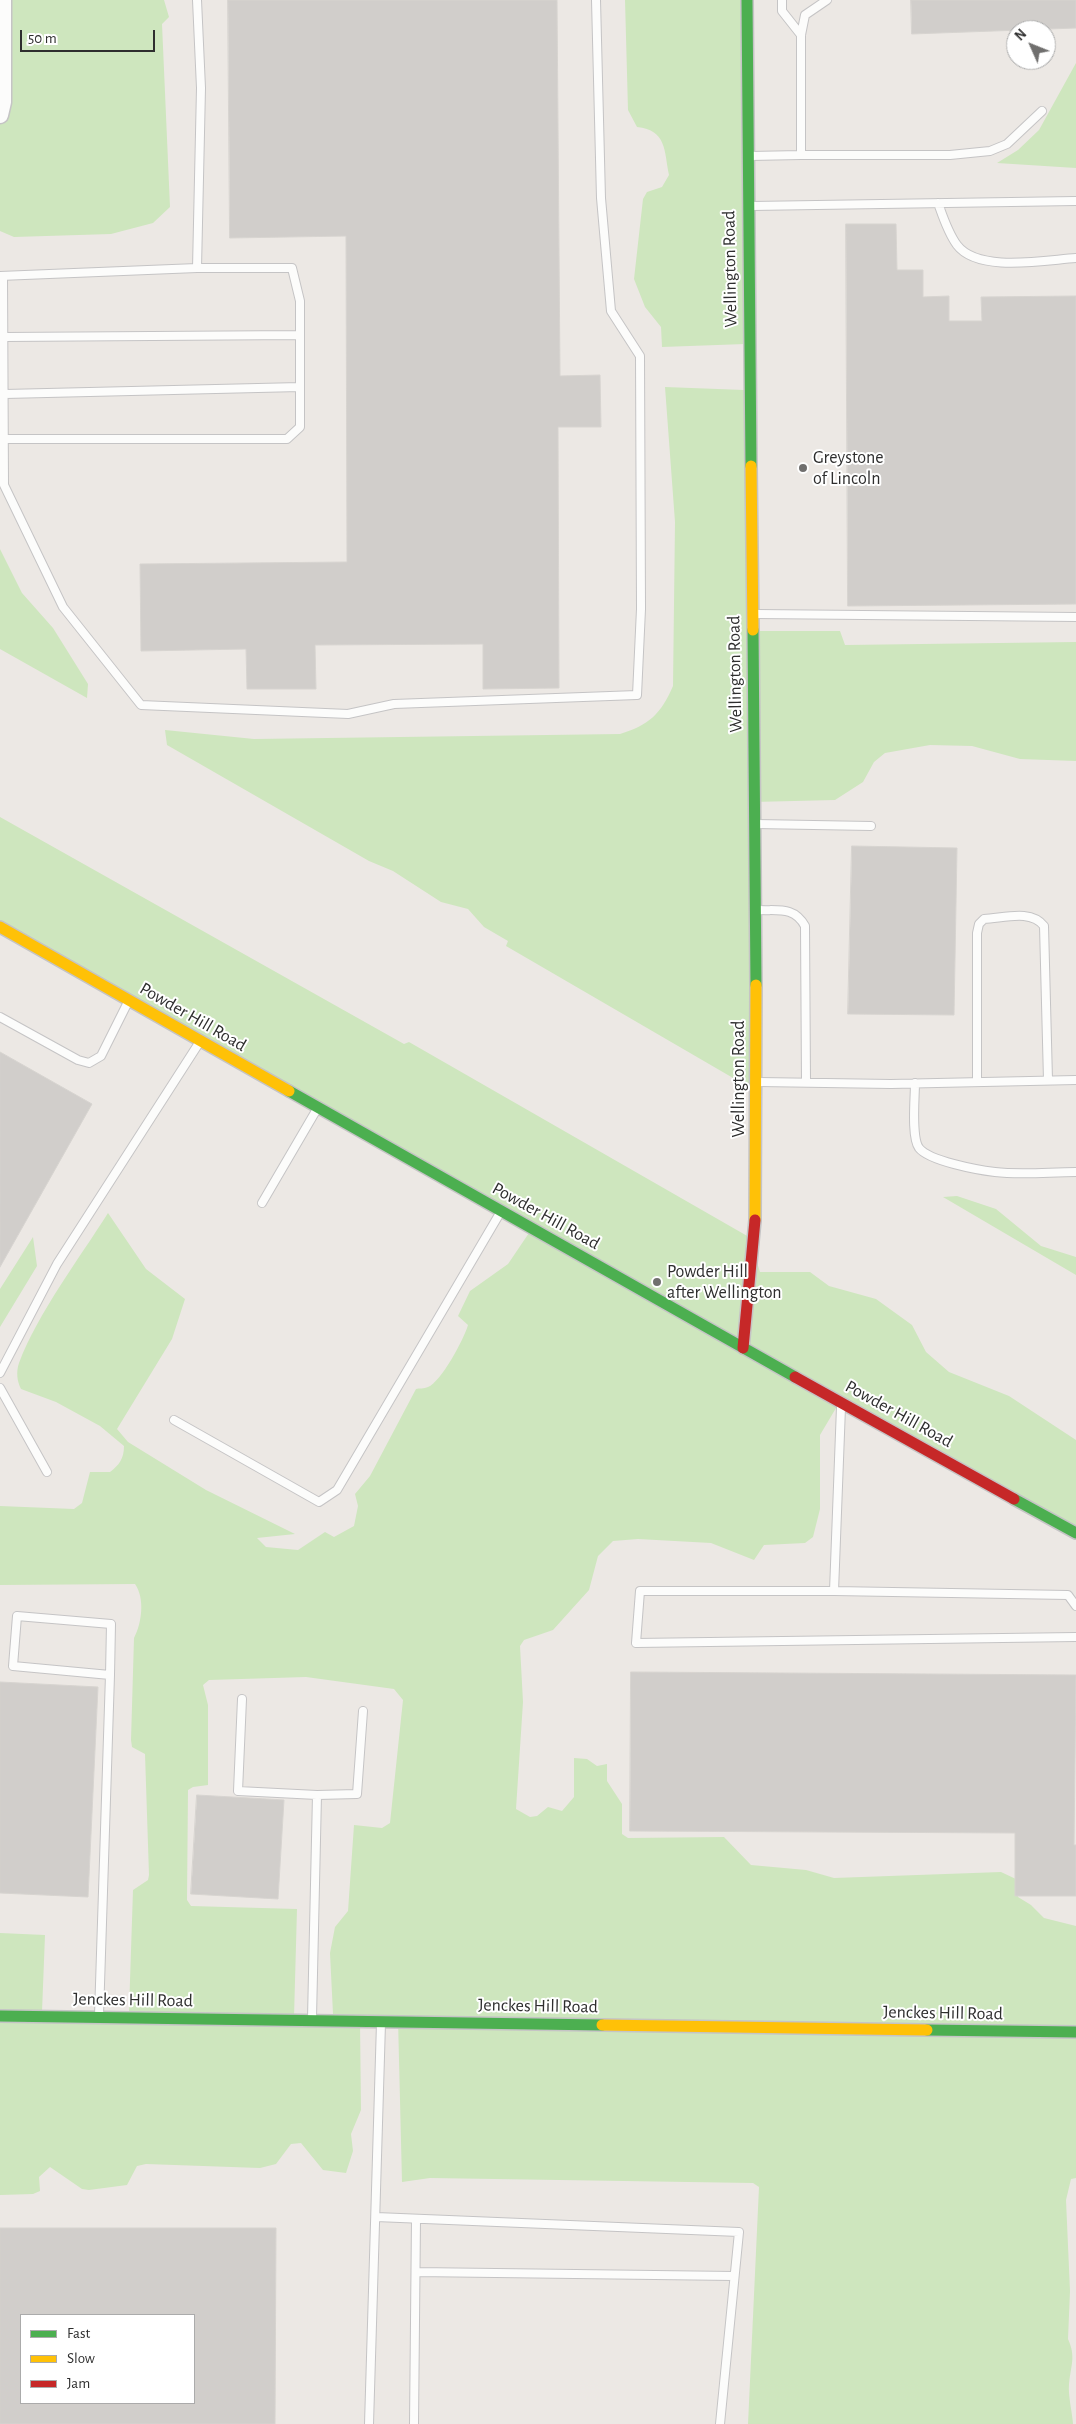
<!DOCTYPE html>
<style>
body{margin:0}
#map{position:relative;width:1076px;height:2424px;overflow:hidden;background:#ece8e4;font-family:"Alegreya Sans",sans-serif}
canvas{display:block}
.legend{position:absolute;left:20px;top:2314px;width:175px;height:90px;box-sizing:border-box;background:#fff;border:1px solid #ababab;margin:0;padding:6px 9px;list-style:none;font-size:15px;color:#2e2e2e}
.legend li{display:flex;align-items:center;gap:10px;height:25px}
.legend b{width:25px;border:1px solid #ababab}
.north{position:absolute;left:1006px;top:20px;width:50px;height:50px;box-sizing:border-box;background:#fff;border:1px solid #ababab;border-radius:50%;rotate:314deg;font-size:14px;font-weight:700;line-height:20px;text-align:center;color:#2e2e2e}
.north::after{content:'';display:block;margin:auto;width:18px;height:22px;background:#706f6e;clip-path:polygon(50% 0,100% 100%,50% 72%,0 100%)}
.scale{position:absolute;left:20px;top:30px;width:135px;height:22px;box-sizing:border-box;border:2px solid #2e2e2e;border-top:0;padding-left:6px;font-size:15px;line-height:18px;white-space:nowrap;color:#2e2e2e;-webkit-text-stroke:4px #fff;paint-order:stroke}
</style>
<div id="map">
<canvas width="1076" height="2424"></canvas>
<ul class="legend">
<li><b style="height:6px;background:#4caf50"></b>Fast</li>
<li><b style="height:6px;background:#ffc107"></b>Slow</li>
<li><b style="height:6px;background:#c62828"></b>Jam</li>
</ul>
<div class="north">N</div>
<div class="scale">50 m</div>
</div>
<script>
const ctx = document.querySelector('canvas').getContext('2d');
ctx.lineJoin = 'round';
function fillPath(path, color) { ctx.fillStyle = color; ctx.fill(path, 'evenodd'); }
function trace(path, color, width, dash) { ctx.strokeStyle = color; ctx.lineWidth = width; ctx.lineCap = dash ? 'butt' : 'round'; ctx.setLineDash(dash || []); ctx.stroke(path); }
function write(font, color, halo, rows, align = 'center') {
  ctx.font = font + ' "Alegreya Sans",sans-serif'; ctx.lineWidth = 4; ctx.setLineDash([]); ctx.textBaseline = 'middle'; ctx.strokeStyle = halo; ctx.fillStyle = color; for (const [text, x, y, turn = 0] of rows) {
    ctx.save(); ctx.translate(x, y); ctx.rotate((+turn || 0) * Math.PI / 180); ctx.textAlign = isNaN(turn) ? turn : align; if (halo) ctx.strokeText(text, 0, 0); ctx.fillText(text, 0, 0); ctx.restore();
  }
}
fillPath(new Path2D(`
 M0,0h164l5,17 -7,7 8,183 -17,16 -42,11 -97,3 -14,-6z
 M625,0h119l1,344 -83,3 -1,-20 -16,-20 -11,-28 9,-80 4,-7 15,-5 7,-12c-5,-24 -2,-45 -32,-48l-9,-17z
 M1076,63v105l-79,-5 21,-13 21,-20z
 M665,387l79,3 8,241h88l5,14 231,-3v119l-56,-2 -48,-13 -42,-1 -45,8 -11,9 -11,20 -28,18 -82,2 -1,287 -246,-143 2,-5 -24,-14 -16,-18 -27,-7 -48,-31 -24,-10 -202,-116 -2,-15 89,9 366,-5c29,-9 41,-20 53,-48l2,-164z
 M0,549l22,44 31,35 35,56 -1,14 -87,-49z
 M0,817l404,227 5,-2 340,195 11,35h50l19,14 47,13 36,26 14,27 23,20 60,24 67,44v93l-237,-130 -19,32v74l-7,28 -8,6 -41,2 -10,15 -43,-17 -73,-4 -25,2 -15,15 -9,34 -36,40 -29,10 -4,6 3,56 -7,107 14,8 7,-1 11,-9 14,4 12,-14v-39l13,1 10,7 10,-2v17l15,23v30l6,4 96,-1 27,28 55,5 28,8 167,-6 17,8v17l13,8 13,13 32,8v252l-5,1 -5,21 4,91 -2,48c8,18 3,25 1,45 -1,12 3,27 4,40h-325l11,-237 -6,-4 -323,-5 -28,4 -4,-163 -38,2 1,89 -10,24 2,17 -7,22 -23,-3 -22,-27 -10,1 -15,20 -16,4 -114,-4 -9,2 -10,19 -38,5 -7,-1 -32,-22 -11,10 1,14 -7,3 -33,1v-262l45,2 -3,77 87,-1 4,-121 15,-10 1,-5 -4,-121 -13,-7 -1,-7 3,-102c8,-15 11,-40 1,-54l-135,1v-79l74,3 8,-6 8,-31h20c9,-7 14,-13 14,-26l-24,-20 -44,-24 -35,-13c-4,-8 -5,-17 -2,-26 19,-50 60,-104 89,-150l38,56 39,30 -13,40 -55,90 11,13 78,48 89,44 -38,4 9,9 32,3 27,-18 9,5 20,-11 4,-20 -3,-12 15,-18 46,-87c3,-1 8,0 12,-2 13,-5 36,-48 40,-62l-10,-9 12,-25 38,-27 23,-34 -531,-303zM306,1677l88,12 9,11 -13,123 -8,5 -28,-3 -6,86 -13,16 -5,26 3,61 -39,3 3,-108 -106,-3 -4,-6 1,-110 5,-3 15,-2v-80l-5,-20 6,-5z
 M957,1196l39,13 45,37 35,11v18l-133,-78z
 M33,1237l4,29 -37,61v-38z`), '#cee6be');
const building = new Path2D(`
 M228,0h329l3,376 40,-1 1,52h-43l1,261 -76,1v-45l-168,1 1,44h-69l-1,-40 -105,2 -1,-87 207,-2 -1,-326 -116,2z
 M911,0h165v28l-164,6z
 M846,224h50l1,46h26v27l26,-1v25h33l-1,-24 95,-1v308l-228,2z
 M852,846l105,2 -3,167 -106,-1z
 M0,1052l92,52 -92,163z
 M631,1672l445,3 -2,170h2v51h-61v-63l-385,-2z
 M0,1682l98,5 -10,210 -88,-4z
 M197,1795l87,5 -6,99 -87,-5z
 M0,2228h276l-1,196h-275zM21,2315h173v88h-173z`);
fillPath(building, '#d1cecb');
trace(building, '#d7d4d0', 1);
const lane = new Path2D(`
 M782,0v11l19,24
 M801,155h149l40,-4 17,-7 35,-33
 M750,156l51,-1v-120l4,-20 22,-15
 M938,203c5,14 10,30 19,42 21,28 88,15 119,13
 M752,206l324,-5
 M197,268l4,-180 -4,-88
 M0,276l197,-8h95l8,33v126l-13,12h-282
 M3,276l1,209 59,122 78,98 207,9 46,-10 243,-9 4,-86 -1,-253 -29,-45 -10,-113 -5,-198
 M4,337l296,-2
 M5,394l295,-7
 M756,614l320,3
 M756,824l115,2
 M758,910c20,1 36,-4 47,16l1,156
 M0,1017l78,43 11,3 12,-7 27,-54
 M977,1081v-148l2,-9 5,-5c20,-1 47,-10 60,7l4,154
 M759,1082l132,2 185,-4
 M915,1083c0,15 -4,54 4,65 10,13 59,22 76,24 26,3 55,0 81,0
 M262,1203l55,-94
 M0,1373l57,-109 142,-221
 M0,1388l47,84
 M841,1407l-7,184h-194l-4,52 440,-6
 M174,1420l145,82 18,-12 163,-277
 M834,1591l234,4 8,11
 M242,1699l-4,92 79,4 -5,223
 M317,1795l40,-1 6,-83
 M99,2015l11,-340 1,-51 -94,-8 -4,50 97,9
 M376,2217l363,15 -19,192
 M416,2272l318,4
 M369,2424l12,-401
 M414,2424l2,-205`);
const street = new Path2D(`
 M0,115l3,-13v-102`);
const fast = new Path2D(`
 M747,0l4,466
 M753,630l3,355
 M289,1091l506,286
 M1014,1499l62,34
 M0,2016l602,9
 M927,2030l149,2`);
const slow = new Path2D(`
 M751,466l2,164
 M0,927l289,164
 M755,1220l1,-235
 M602,2025l325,5`);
const jam = new Path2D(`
 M743,1348l12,-128
 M795,1377l219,122`);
trace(lane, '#c5c4c5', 10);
trace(street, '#c5c4c5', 19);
trace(fast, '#c5c4c5', 14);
trace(slow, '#c5c4c5', 14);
trace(jam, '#c5c4c5', 14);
trace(lane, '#fcfcfb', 8);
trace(street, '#fcfcfb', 16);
trace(fast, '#4caf50', 11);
trace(slow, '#ffc107', 11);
trace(jam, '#c62828', 11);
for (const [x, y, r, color] of [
 [803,468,5,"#706f6e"],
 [657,1282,5,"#706f6e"]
]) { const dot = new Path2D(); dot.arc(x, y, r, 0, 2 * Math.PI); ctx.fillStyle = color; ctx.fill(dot); trace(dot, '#fff', 2); }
write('18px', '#2e2e2e', '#fff', [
 ["Wellington Road",730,269,-91],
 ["Wellington Road",735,674,-91],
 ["Powder Hill Road",193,1017,30],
 ["Wellington Road",739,1079,-90],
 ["Powder Hill Road",546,1216,29],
 ["Powder Hill Road",899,1414,29],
 ["Jenckes Hill Road",133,2000,1],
 ["Jenckes Hill Road",538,2006,1],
 ["Jenckes Hill Road",943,2013,1]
]);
write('18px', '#2e2e2e', '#fff', [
 ["Greystone",813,458],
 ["of Lincoln",813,479],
 ["Powder Hill",667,1272],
 ["after Wellington",667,1293]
], 'left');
</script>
